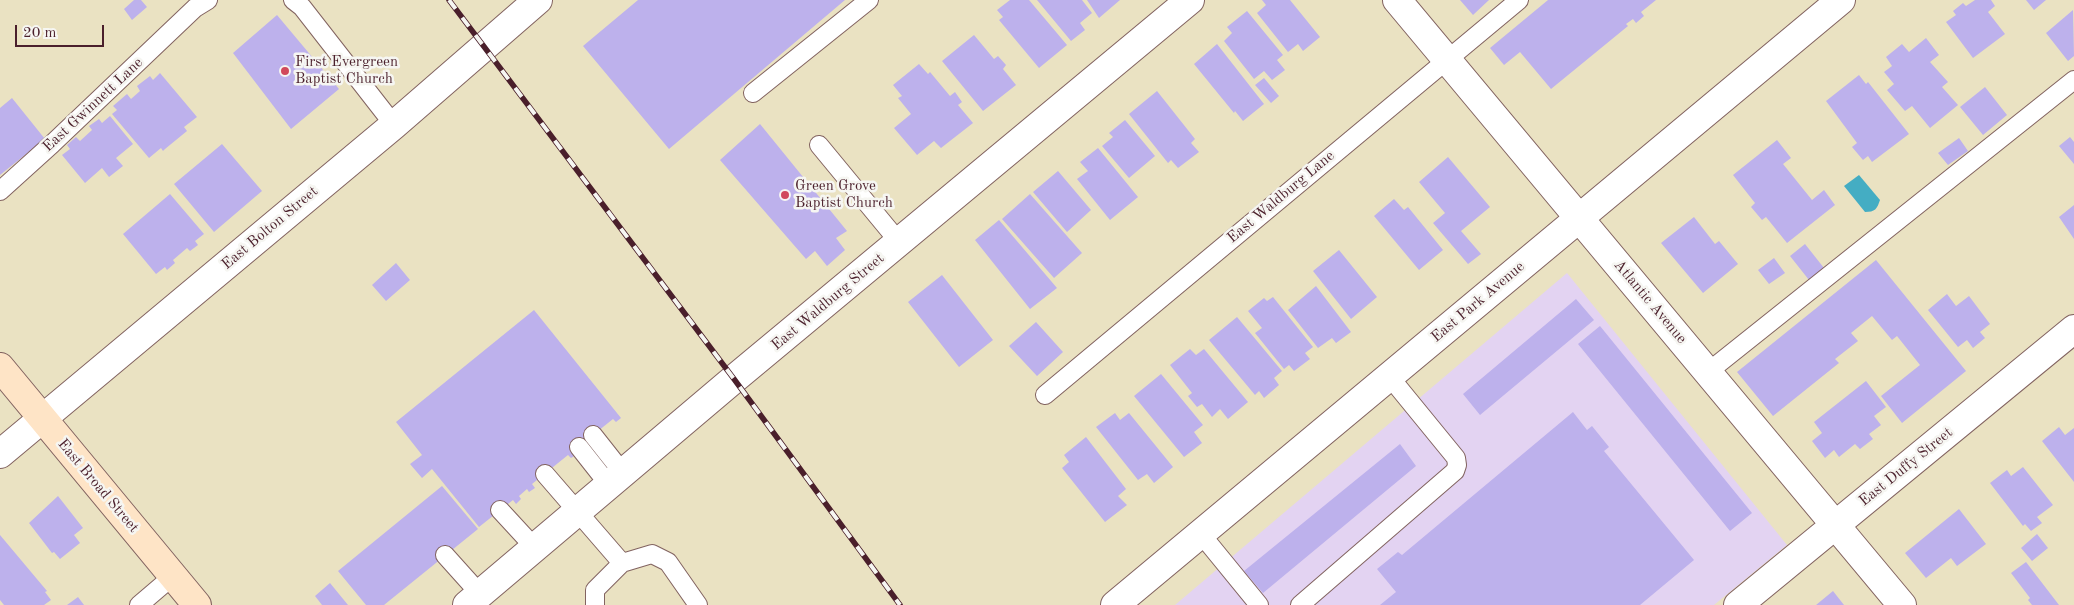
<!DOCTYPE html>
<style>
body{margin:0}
#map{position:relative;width:2074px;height:605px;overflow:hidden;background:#eae2c2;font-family:"Old Standard TT",serif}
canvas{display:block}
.scale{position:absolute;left:15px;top:25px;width:89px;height:22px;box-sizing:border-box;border:2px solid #4a1f2b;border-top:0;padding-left:6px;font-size:15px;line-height:18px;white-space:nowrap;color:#4a1f2b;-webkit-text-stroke:4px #f6f6f2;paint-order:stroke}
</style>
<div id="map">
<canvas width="2074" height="605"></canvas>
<div class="scale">20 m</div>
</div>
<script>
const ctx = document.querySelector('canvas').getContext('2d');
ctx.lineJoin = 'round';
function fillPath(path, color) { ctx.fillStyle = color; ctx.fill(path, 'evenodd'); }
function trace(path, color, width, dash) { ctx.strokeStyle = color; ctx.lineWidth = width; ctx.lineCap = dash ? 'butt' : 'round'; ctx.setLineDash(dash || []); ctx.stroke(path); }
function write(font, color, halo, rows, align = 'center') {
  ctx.font = font + ' "Old Standard TT",serif'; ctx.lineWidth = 5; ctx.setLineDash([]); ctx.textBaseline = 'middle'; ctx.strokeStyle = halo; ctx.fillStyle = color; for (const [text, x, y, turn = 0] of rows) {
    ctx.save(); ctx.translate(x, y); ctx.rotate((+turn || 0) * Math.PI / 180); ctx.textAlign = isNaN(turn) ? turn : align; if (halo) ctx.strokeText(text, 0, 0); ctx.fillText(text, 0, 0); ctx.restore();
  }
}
fillPath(new Path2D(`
 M1567,273l220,272 -73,60h-539z`), '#e3d3f2');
fillPath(new Path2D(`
 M1859,175l21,25c-3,9 -5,12 -15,12l-21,-26z`), '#44adc3');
fillPath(new Path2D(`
 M134,0h7l6,7 -15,13 -8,-11z
 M638,0h207l-176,149 -86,-103z
 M1010,0h19l38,45 -28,23 -40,-48 4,-3 -6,-7z
 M1037,0h45l10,13 -12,10 5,7 -14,11z
 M1087,0h33l-21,18z
 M1262,0h28l30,37 -17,14 -5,-7 -10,8 -31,-39 9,-8z
 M1460,0h29l-16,15z
 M1548,0h108l-15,12 3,4 -8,7 -3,-4 -7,5 2,2 -77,63 -31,-37 -16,13 -14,-17z
 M1975,0h16l4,6 -7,6 17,22 -32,24 -27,-36 10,-7 -3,-4 10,-8 3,3z
 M2026,0h20l-12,10z
 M2073,10l1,46 -6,5 -22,-28z
 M1247,11l36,44 -6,5 8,10 -13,10 -8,-9 -10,8 -30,-38 8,-8 -5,-6z
 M277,15l62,74 -48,40 -58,-76z
 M974,35l20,24 4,-3 8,9 -3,4 13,16 -33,26 -41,-50z
 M1926,38l13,17 -9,7 18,20 -6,5 16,18 -28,23 -18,-22 -7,5 -18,-21 7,-6 -10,-12 8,-6 -6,-9 16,-13 7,8z
 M1217,44l47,60 -21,17 -8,-10 -1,2 -40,-49z
 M919,64l9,10 2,-2 20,24 5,-4 7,10 -4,3 15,18 -32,25 -7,-7 -17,14 -23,-27 17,-14 -13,-16 4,-2 -9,-11z
 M160,73l37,44 -13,10 3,4 -22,18 -2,2 -2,-3 -12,10 -37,-44 5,-4 -4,-4 14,-12 4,5 9,-8 -3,-5 13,-10 3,4z
 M1859,75l7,9 2,-2 41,52 -37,28 -4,-6 -5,4 -11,-13 5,-4 -31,-42z
 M1264,78l15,18 -8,7 -16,-18z
 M1985,87l22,28 -24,20 -23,-28z
 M1157,91l38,48 -4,4 8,9 -21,16 -7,-8 -3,3 -39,-49z
 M12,98l33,41 -45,36v-67z
 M110,116l23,28 -17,14 7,8 -14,11 -7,-9 -17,15 -23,-28 8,-6 -3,-4 9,-8 4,4 12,-11 -3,-4 10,-7 3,4z
 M1125,120l30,36 -26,22 -27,-32 11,-9 -4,-4z
 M760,124l87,107 -11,7 9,12 -18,16 -12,-15 -9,8 -86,-99z
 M2070,137l4,5v22l-15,-18z
 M1959,138l9,13 -20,14 -10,-12z
 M1777,140l14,18 -8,6 29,36 12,-10 11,15 -48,38 -21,-26 -4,3 -11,-13 4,-4 -22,-28z
 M222,144l40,47 -48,41 -40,-48z
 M1098,148l40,49 -28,23 -33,-41 11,-8 -8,-9z
 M1448,157l42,50 -29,24 20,23 -13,10 -35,-41 12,-10 -26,-31z
 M1058,171l33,39 -24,22 -34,-40z
 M170,194l34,40 -9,7 3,4 -8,6 -3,-3 -14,12 2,3 -8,7 -2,-3 -9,7 -33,-40z
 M1030,194l52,59 -28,25 -52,-59z
 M1394,199l10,11 4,-3 35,43 -24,20 -45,-54z
 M2074,205v34l-15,-22z
 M1694,217l21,27 4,-3 19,23 -35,29 -42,-50z
 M999,220l58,68 -27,21 -55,-69z
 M1805,244l19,24 -15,12 -19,-24z
 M1339,250l38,47 -26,22 -38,-48z
 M1774,258l11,15 -16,11 -11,-14z
 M1876,260l90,111 -64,52 -21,-27 39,-31 -23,-29 -5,4 -20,-24 -21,17 7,8 -23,18 4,4 -66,53 -36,-44z
 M396,263l14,17 -24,21 -14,-16z
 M942,275l51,65 -34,27 -51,-65z
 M1316,286l35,46 -15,11 -4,-5 -14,10 -30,-38z
 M1947,294l9,12 13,-10 21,28 -10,8 5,6 -12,10 -6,-8 -9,7 -30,-37z
 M1273,297l40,50 -8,6 5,6 -16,12 -5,-6 -5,4 -29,-36 7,-5 -14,-17 16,-13 3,3z
 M1576,299l18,21 -114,95 -17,-21z
 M534,310l87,108 -5,4 -3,-3 -40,32 3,4 -5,3 -3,-3 -36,29 3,4 -6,4 -2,-3 -8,7 2,3 -5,5 -3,-4 -34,27 -47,-58 -10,9 -12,-14 12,-9 -26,-33z
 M1237,317l45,54 -8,7 5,7 -15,13 -5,-7 -4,4 -46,-55z
 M1036,322l27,30 -26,24 -28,-30z
 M1600,326l152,187 -22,18 -152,-187z
 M1190,349l6,6 8,-6 44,53 -20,17 -8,-10 -8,8 -10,-13 -5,3 -9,-11 4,-3 -22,-28z
 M1161,374l42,51 -9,7 8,11 -18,14 -50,-61z
 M1866,381l20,26 -12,9 7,9 -12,9 4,5 -13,10 -5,-5 -16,13 -5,-7 -9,8 -13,-17 10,-8 -8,-11z
 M1573,412l14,18 5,-4 17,21 -5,4 90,109 -54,45h-260l16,-13 -19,-23 21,-17 4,3z
 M1115,413l5,7 9,-7 44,54 -19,16 -7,-9 -9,6 -42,-53z
 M2059,427l6,8 9,-7v54l-32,-41z
 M1086,437l40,52 -8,7 9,9 -22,17 -43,-54 7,-6 -5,-7z
 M1400,444l16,22 -153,127 -19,-22z
 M2023,467l30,38 -16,12 5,6 -11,8 -6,-7 -2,2 -33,-43 17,-13 4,6z
 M442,486l36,43 -94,76h-18l-28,-34z
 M58,496l25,32 -9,7 6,8 -20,16 -6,-7 -2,1 -23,-30z
 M1959,509l27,35 -29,22 -6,-8 -25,20 -21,-25z
 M2037,534l11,14 -16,13 -11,-13z
 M0,535l47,56 -2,1 6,8 -7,5h-40l-4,-5z
 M2026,562l33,43h-27l-4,-5 2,-2 -19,-25z
 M330,583l18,22h-26l-7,-9z
 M1833,591l11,14h-28z
 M78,597l6,8h-17z`), '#bdb1ec');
const service = new Path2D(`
 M293,0l9,7 92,118
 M753,93l116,-93
 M819,145l80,97
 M0,191l52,-47 143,-136 13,-8
 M1708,372l366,-292
 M1045,395l474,-395
 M593,435l30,38
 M579,447l30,38
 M545,474l77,89
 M500,510l35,38
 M1201,534l58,71
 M445,555l35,39
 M139,605l34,-29
 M595,605v-15l27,-27 30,-9 16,8 30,43
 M1300,605l155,-134 2,-6 -1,-7 -67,-82`);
const minor = new Path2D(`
 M1397,0l505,605
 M0,454l394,-329 144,-125
 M467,605l267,-226 456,-379
 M1115,605l726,-605
 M1738,605l336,-276`);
const secondary = new Path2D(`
 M0,367l197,238`);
trace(service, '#826360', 20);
trace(minor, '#826360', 30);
trace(secondary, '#826360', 30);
trace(service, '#fff', 18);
trace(minor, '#fff', 28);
trace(secondary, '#fee4c6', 28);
const rail = new Path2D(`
 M449,0l285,379 166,226`);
trace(rail, '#4a1f2b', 5.5);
trace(rail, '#f6f6f2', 4, [11]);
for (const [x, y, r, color] of [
 [285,71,5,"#d1495b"],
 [785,195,5,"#d1495b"]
]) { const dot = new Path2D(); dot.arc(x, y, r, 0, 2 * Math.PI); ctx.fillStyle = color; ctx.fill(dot); trace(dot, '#f6f6f2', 2); }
write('15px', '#4a1f2b', '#f6f6f2', [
 ["First Evergreen",295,62],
 ["Baptist Church",295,79],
 ["Green Grove",795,186],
 ["Baptist Church",795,203]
], 'left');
write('15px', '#4a1f2b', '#f6f6f2', [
 ["East Gwinnett Lane",93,105,-43],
 ["East Waldburg Lane",1281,197,-40],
 ["East Bolton Street",270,228,-40],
 ["East Waldburg Street",828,302,-40],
 ["East Park Avenue",1478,302,-40],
 ["Atlantic Avenue",1650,302,50],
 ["East Duffy Street",1906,467,-39],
 ["East Broad Street",98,486,50]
]);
</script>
